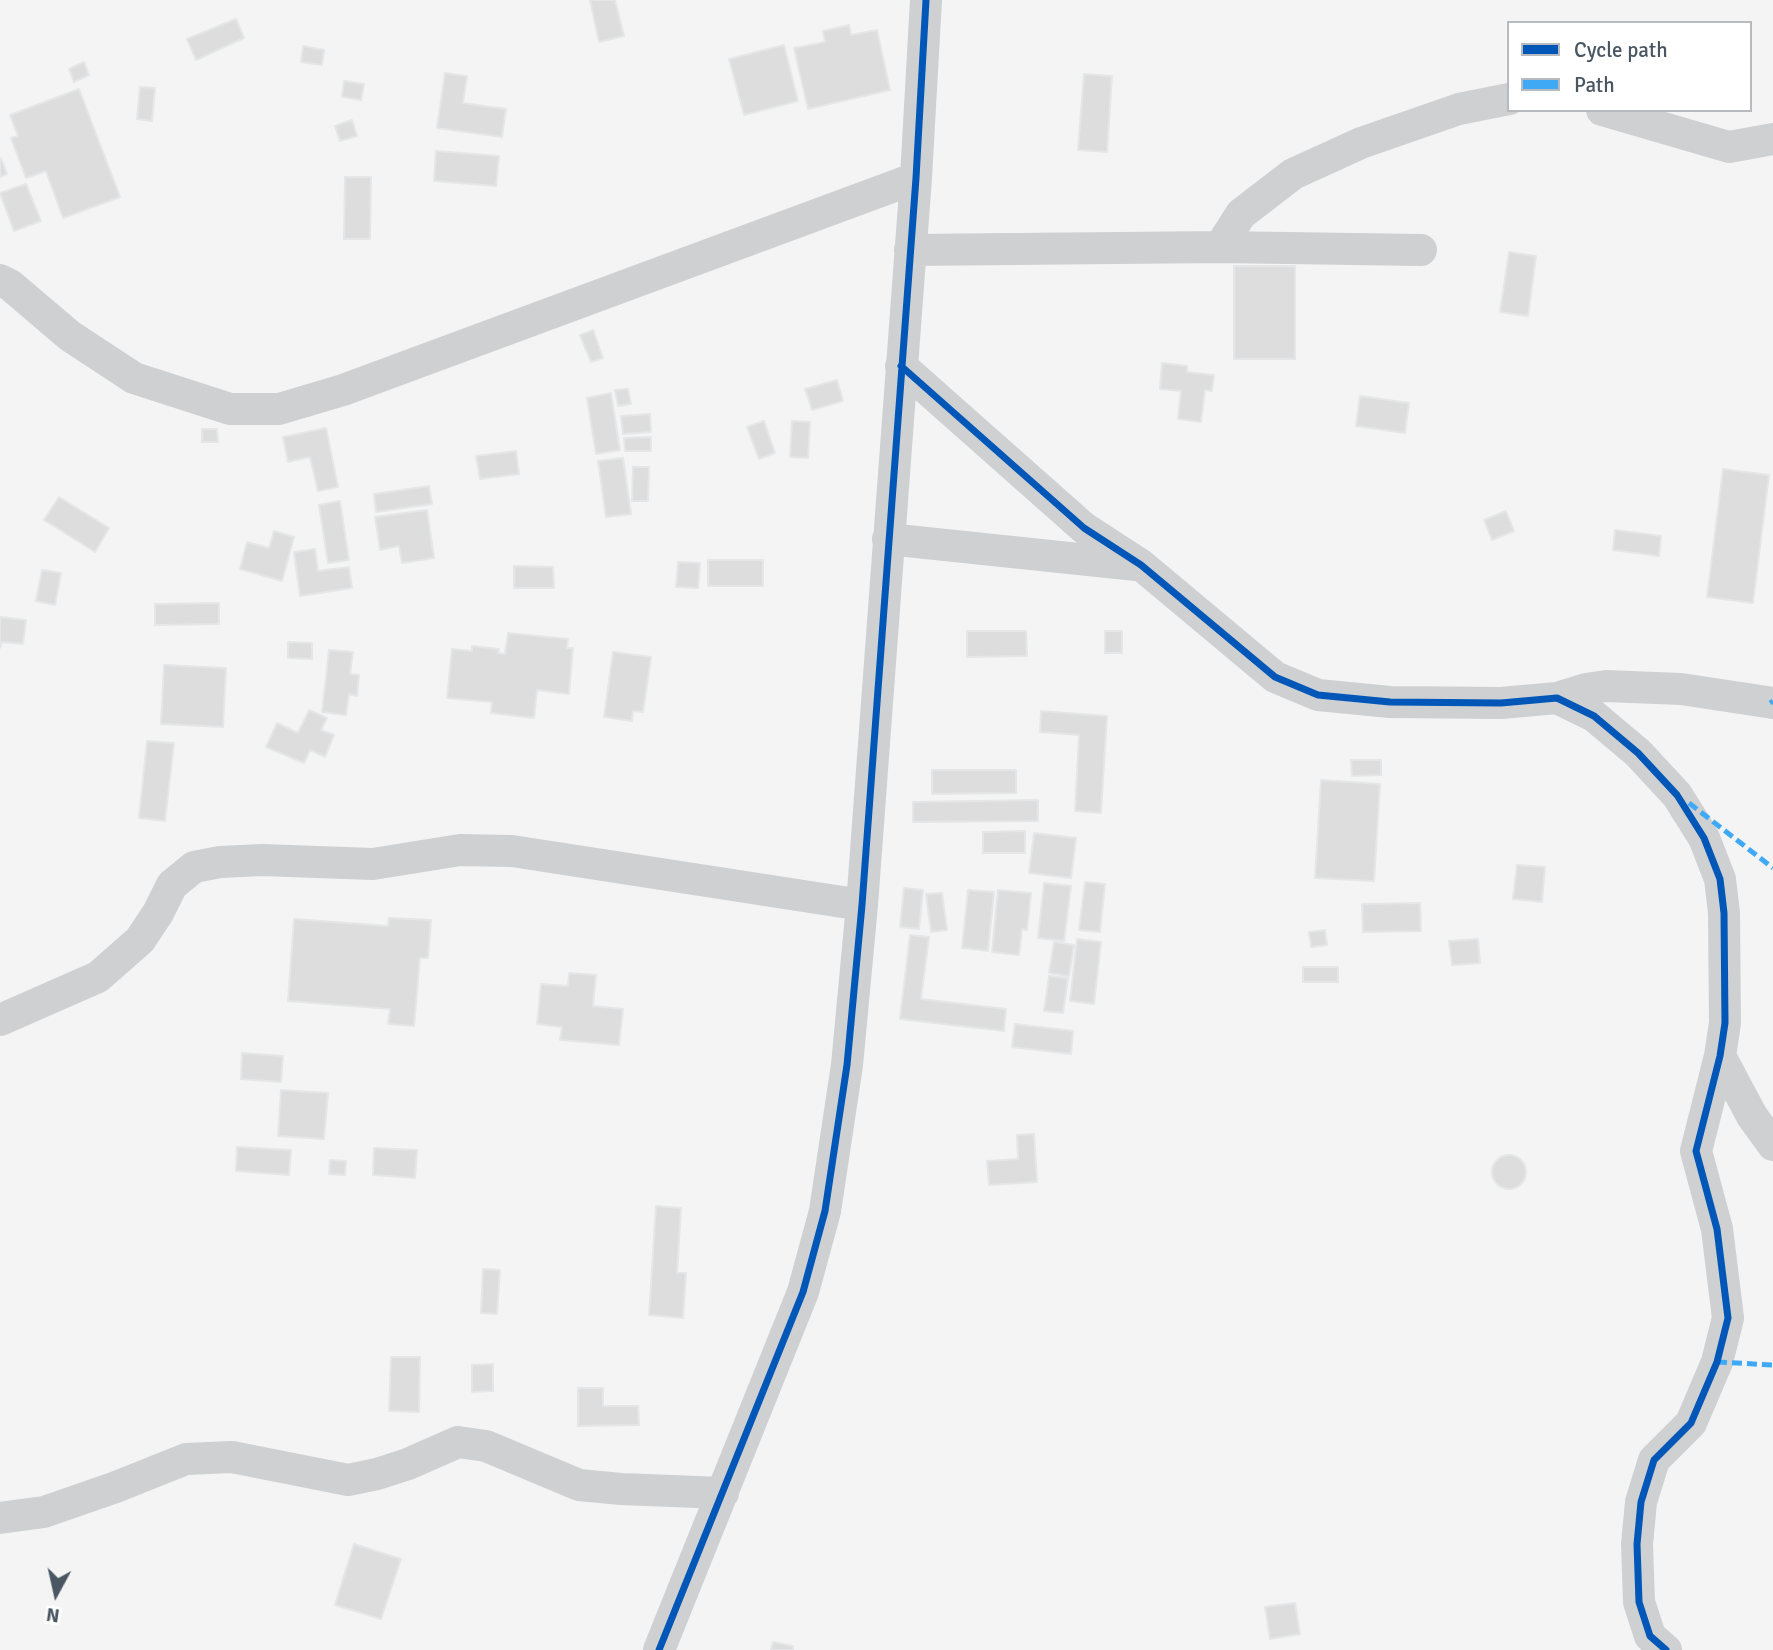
<!DOCTYPE html>
<style>
body{margin:0}
#map{position:relative;width:1773px;height:1650px;overflow:hidden;background:#f4f4f4;font-family:Signika,sans-serif}
canvas{display:block}
.legend{position:absolute;left:1507px;top:21px;width:245px;height:91px;box-sizing:border-box;background:#fff;border:2px solid #b7bbc0;margin:0;padding:9px 12px;list-style:none;font-size:21px;color:#4a5661}
.legend li{display:flex;align-items:center;gap:14px;height:35px}
.legend b{width:35px;border:2px solid #b7bbc0}
.north{position:absolute;left:21px;top:1559px;width:70px;height:70px;-webkit-text-stroke:5px #fff;paint-order:stroke;rotate:188deg;font-size:19px;font-weight:700;line-height:28px;text-align:center;color:#4a5661}
.north::after{content:'';display:block;margin:auto;width:24px;height:32px;background:#4a5661;clip-path:polygon(50% 0,100% 100%,50% 72%,0 100%)}
</style>
<div id="map">
<canvas width="1773" height="1650"></canvas>
<ul class="legend">
<li><b style="height:9px;background:#0057b8"></b>Cycle path</li>
<li><b style="height:9px;background:#3fa9f5"></b>Path</li>
</ul>
<div class="north">N</div>
</div>
<script>
const ctx = document.querySelector('canvas').getContext('2d');
ctx.lineJoin = 'round';
function fillPath(path, color) { ctx.fillStyle = color; ctx.fill(path, 'evenodd'); }
function trace(path, color, width, dash) { ctx.strokeStyle = color; ctx.lineWidth = width; ctx.lineCap = dash ? 'butt' : 'round'; ctx.setLineDash(dash || []); ctx.stroke(path); }
const building = new Path2D(`
 M590,0h25l9,36 -25,6z
 M236,19l8,19 -48,22 -9,-21z
 M849,25l2,10 26,-5 13,60 -82,19 -14,-61 31,-6 -2,-11z
 M784,45l14,56 -54,14 -15,-56z
 M303,46l21,4 -2,15 -21,-3z
 M84,62l5,13 -15,7 -5,-13z
 M445,73l22,3 -4,27 43,6 -4,28 -65,-9z
 M1084,74l28,2 -5,76 -29,-2z
 M344,81l20,3 -3,16 -19,-3z
 M140,87l15,1 -3,33 -15,-2z
 M79,89l41,108 -57,21 -17,-47 -20,7 -15,-40 7,-2 -8,-21z
 M352,120l5,16 -17,5 -5,-15z
 M436,151l63,5 -3,30 -62,-5z
 M1,158l6,16 -7,3v-18z
 M345,177h26l-1,62h-26z
 M26,184l15,37 -27,10 -14,-38z
 M1509,252l27,4 -8,60 -28,-4z
 M1234,266h61v93h-61z
 M593,330l10,28 -12,4 -11,-27z
 M1162,363l25,3v6l27,3 -2,16 -7,-1 -4,32 -23,-3 3,-28 -21,-2z
 M837,380l6,21 -31,9 -7,-21z
 M628,389l3,15 -13,2 -3,-16z
 M611,393l9,57 -24,4 -9,-56z
 M1360,396l49,7 -4,30 -49,-7z
 M650,414l1,18 -28,2 -2,-18z
 M764,421l11,32 -16,6 -12,-32z
 M792,421l18,1 -2,36 -18,-1z
 M326,428l12,59 -20,4 -8,-34 -22,5 -5,-25z
 M202,429h15l1,13h-16z
 M651,437v14h-26l-1,-13z
 M516,451l3,23 -39,5 -4,-23z
 M623,458l8,56 -25,3 -8,-56z
 M633,467h16l-1,34h-16z
 M1723,469l46,6 -16,128 -46,-6z
 M429,486l3,18 -56,8 -2,-18z
 M59,497l50,31 -14,24 -51,-32z
 M340,501l9,59 -21,3 -9,-58z
 M427,510l7,48 -32,5 -3,-17 -19,4 -5,-33z
 M1506,511l8,20 -22,9 -8,-20z
 M1615,530l46,6 -2,20 -46,-6z
 M274,531l20,6 -12,44 -42,-12 7,-27 22,6z
 M315,549l3,22 31,-4 3,21 -52,8 -6,-44z
 M708,560h55v26h-55z
 M678,562l22,1 -2,25 -22,-1z
 M514,566l39,1 1,21h-40z
 M42,570l19,3 -6,32 -19,-4z
 M219,603v21l-64,1v-21z
 M0,617l26,3 -3,24 -21,-2 -2,6z
 M967,631h59l1,25 -60,1z
 M1105,631h17v22h-17z
 M508,633l60,6 -1,9h6l-4,46 -32,-4 -3,28 -43,-5 1,-11 -45,-4 5,-49 20,2v-5l27,3 -1,4 7,1z
 M288,642l24,1v16l-24,-1z
 M329,650l24,2 -3,22 9,1 -2,21 -8,-2 -3,21 -24,-3z
 M613,652l38,5 -8,55 -10,-1 -1,10 -28,-4z
 M164,665l62,3 -3,59 -62,-3z
 M309,710l18,8 -6,12 13,5 -9,22 -15,-7 -6,13 -38,-16 11,-24 21,10z
 M1041,711l66,5 -6,97 -26,-2 4,-76 -39,-3z
 M147,741l27,2 -9,78 -26,-3z
 M1351,760h30v15l-29,1z
 M932,770h84v23l-84,1z
 M1321,780l59,4 -6,97 -59,-3z
 M1038,800v21l-125,1v-20z
 M1025,831v22h-42v-21z
 M1034,833l42,5 -5,40 -42,-5z
 M1517,865l28,2 -3,35 -29,-3z
 M1085,882l20,2 -5,48 -21,-2z
 M1044,883l27,3 -7,55 -26,-3z
 M904,888l19,2 -4,39 -19,-2z
 M968,890l26,2 -6,59 -26,-3z
 M998,890l33,3 -4,37 -5,-1 -3,26 -27,-3z
 M942,893l5,37 -16,2 -5,-38z
 M1420,903l1,28 -58,1 -1,-28z
 M389,918l42,2 -3,38h-8l-6,68 -26,-2 2,-15 -102,-8 6,-82 94,7z
 M1325,930l2,15 -16,2 -2,-15z
 M910,935l19,2 -8,62 85,10 -2,22 -104,-12z
 M1077,939l24,3 -7,62 -24,-3z
 M1478,939l2,24 -28,2 -3,-24z
 M1054,942l20,3 -5,31 -20,-3z
 M1303,967h35v15h-35z
 M569,973l27,2 -3,31 30,3 -4,36 -59,-5 2,-13 -25,-3 4,-40 27,2z
 M1049,976l19,2 -5,35 -19,-2z
 M1015,1024l58,7 -2,23 -59,-7z
 M242,1053l41,3 -2,26 -40,-3z
 M281,1090l47,3 -4,46 -46,-3z
 M1034,1134l3,48 -48,3 -2,-24 31,-2 -1,-24z
 M237,1147l54,3 -2,25 -53,-4z
 M374,1148l43,2 -2,28 -42,-3z
 M1492 1172a17 17 0 1 1 34 0a17 17 0 1 1-34 0Z
 M330,1160l16,1 -1,14 -16,-1z
 M656,1206l25,2 -4,65h9l-3,45 -34,-3z
 M483,1269l17,1 -3,44 -16,-1z
 M391,1357h29l-1,55 -30,-1z
 M493,1364v27l-21,1v-27z
 M578,1388h25v18h35l1,19 -61,1z
 M354,1544l47,15 -20,60 -46,-14z
 M1295,1603l5,31 -30,5 -5,-32z
 M773,1642l20,4v4h-22z`);
fillPath(building, '#ddddde');
trace(building, '#e5e6e7', 2);
trace(new Path2D(`
 M1602,110l127,37 44,-8
 M1220,247l21,-33 52,-40 68,-31 98,-34 50,-10
 M910,250l310,-3 201,3
 M0,280l10,5 60,51 64,42 96,31h49l64,-19 573,-212
 M901,366l183,162 57,37 134,112 43,18 72,7 111,1 56,-5 37,18 44,37 39,42 27,43 16,41 4,34 1,110 -5,33 -24,95 21,78 11,89 -11,44 -26,61 -37,37 -13,42 -4,42 2,58 11,34 16,14
 M888,539l248,26
 M1557,698l29,-9 20,-3 75,3 92,14
 M0,1020l98,-43 42,-37 18,-27 14,-28 22,-18 26,-5 42,-2 111,4 87,-14 52,1 350,54
 M1720,1056l32,60 21,29
 M0,1518l44,-6 72,-25 70,-28 46,-2 116,23 29,-6 31,-10 50,-22 28,4 93,39 42,4 102,4
 M659,1650l144,-358 22,-81 22,-146 15,-160 54,-727 10,-178`), '#ced0d2', 32);
trace(new Path2D(`
 M1770,703l3,-2
 M1689,803l84,65
 M1717,1362l56,3`), '#3fa9f5', 5, [10, 5]);
trace(new Path2D(`
 M901,366l183,162 57,37 134,112 43,18 72,7 111,1 56,-5 37,18 44,37 39,42 27,43 16,41 4,34 1,110 -5,33 -24,95 21,78 11,89 -11,44 -26,61 -37,37 -13,42 -4,42 2,58 11,34 16,14
 M659,1650l144,-358 22,-81 22,-146 15,-160 54,-727 10,-178`), '#0057b8', 7);
</script>
